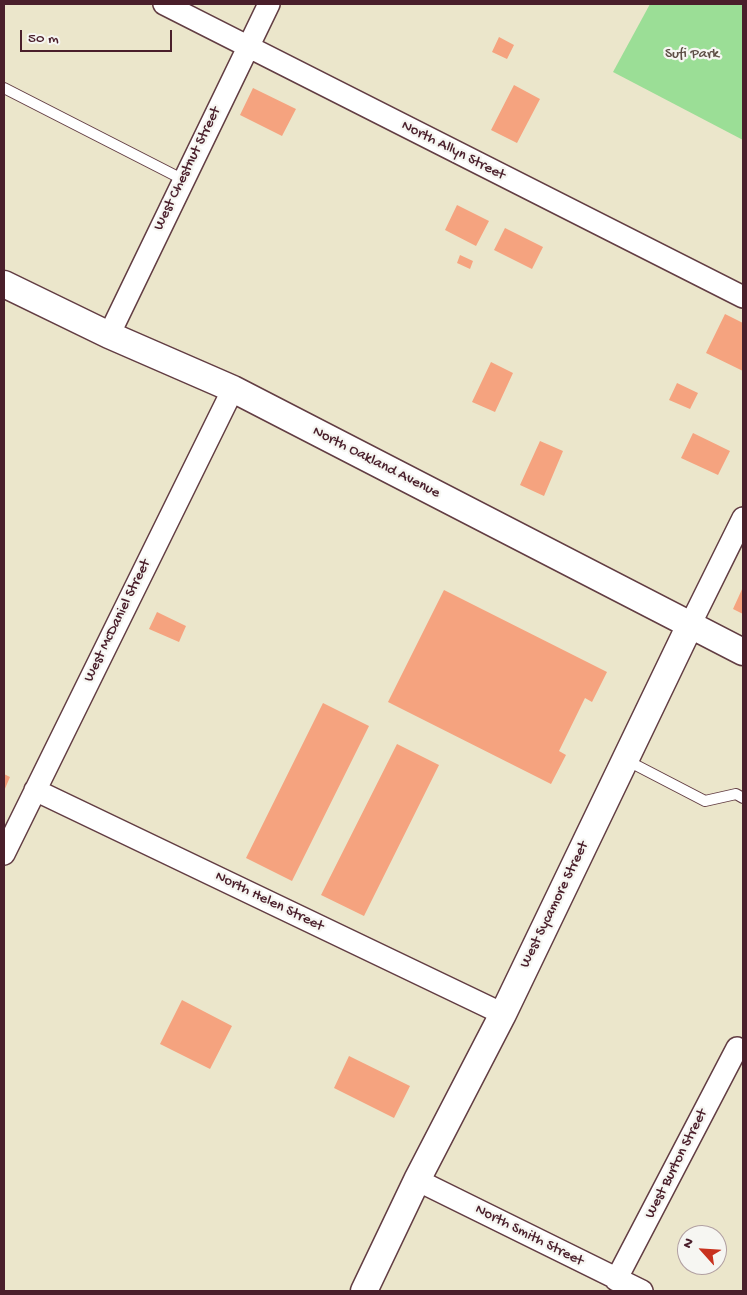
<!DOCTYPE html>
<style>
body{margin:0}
#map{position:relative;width:747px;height:1295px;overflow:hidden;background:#ebe6cb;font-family:"Gochi Hand",sans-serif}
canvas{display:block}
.frame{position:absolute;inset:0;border:5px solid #4a1f2b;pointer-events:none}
.north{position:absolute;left:677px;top:1225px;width:50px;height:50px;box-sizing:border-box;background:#f6f6f2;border:1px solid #b1a0a2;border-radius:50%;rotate:296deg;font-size:14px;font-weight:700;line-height:20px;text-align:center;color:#4a1f2b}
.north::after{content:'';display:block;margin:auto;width:18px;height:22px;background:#c8321e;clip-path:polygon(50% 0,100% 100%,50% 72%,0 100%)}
.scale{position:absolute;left:20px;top:30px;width:152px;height:22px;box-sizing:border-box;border:2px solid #4a1f2b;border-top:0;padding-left:6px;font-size:15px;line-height:18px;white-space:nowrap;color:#4a1f2b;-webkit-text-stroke:4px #f6f6f2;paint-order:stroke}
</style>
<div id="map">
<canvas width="747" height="1295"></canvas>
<div class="frame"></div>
<div class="north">N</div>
<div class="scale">50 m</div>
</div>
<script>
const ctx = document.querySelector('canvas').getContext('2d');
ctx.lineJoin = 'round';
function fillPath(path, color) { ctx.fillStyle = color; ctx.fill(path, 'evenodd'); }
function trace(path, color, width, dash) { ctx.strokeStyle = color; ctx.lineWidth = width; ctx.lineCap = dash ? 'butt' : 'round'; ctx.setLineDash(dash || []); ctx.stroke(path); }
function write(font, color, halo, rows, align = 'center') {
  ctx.font = font + ' "Gochi Hand",sans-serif'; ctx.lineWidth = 4.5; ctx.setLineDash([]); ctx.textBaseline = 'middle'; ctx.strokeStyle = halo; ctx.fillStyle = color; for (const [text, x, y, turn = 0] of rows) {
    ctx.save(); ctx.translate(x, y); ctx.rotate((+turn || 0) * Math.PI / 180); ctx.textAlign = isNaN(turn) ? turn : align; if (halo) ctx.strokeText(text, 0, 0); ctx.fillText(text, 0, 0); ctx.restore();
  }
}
fillPath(new Path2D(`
 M650,4h93v136l-130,-68z`), '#9bde96');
fillPath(new Path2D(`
 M499,37l15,8 -7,14 -15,-7z
 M514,85l26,14 -23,44 -26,-13z
 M253,88l43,21 -14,27 -42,-21z
 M457,205l32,16 -13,25 -31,-16z
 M505,228l38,19 -11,22 -38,-19z
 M460,255l13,6 -3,8 -13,-6z
 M725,314l18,9v48l-37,-18z
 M491,362l22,11 -18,39 -23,-10z
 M677,383l21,10 -8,16 -21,-9z
 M693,433l37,18 -12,24 -37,-17z
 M540,441l23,10 -19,45 -24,-11z
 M743,587v27l-10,-5z
 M444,590l163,82 -15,30 -7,-4 -26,53 7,4 -15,29 -163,-82z
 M157,612l29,14 -7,16 -30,-13z
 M323,703l46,23 -77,155 -46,-23z
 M397,744l42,21 -75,151 -43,-21z
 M4,774l6,3 -6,14z
 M182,1000l50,26 -22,43 -50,-25z
 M349,1056l61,30 -16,32 -60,-30z`), '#f5a37f');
const service = new Path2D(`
 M4,88l178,91
 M626,760l79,41 31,-7 7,4`);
const minor = new Path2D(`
 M164,4l579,293
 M109,335l160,-331
 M690,625l53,-107
 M35,790l468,224
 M4,854l229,-465
 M417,1180l225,111
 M616,1280l121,-232`);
const tertiary = new Path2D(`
 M4,284l105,51 124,54 510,263
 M364,1291l53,-111 86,-166 187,-389`);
trace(service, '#623d43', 12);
trace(minor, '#623d43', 24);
trace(tertiary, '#623d43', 29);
trace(service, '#fff', 10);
trace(minor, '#fff', 21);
trace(tertiary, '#fff', 26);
write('15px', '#5e4f46', '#f6f6f2', [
 ["Sufi Park",692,55]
]);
write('15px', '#4a1f2b', '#f6f6f2', [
 ["North Allyn Street",453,151,27],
 ["West Chestnut Street",188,169,-64],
 ["North Oakland Avenue",376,463,27],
 ["West McDaniel Street",118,621,-64],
 ["North Helen Street",269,902,26],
 ["West Sycamore Street",555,905,-64],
 ["West Burton Street",677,1164,-63],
 ["North Smith Street",529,1236,27]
]);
</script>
